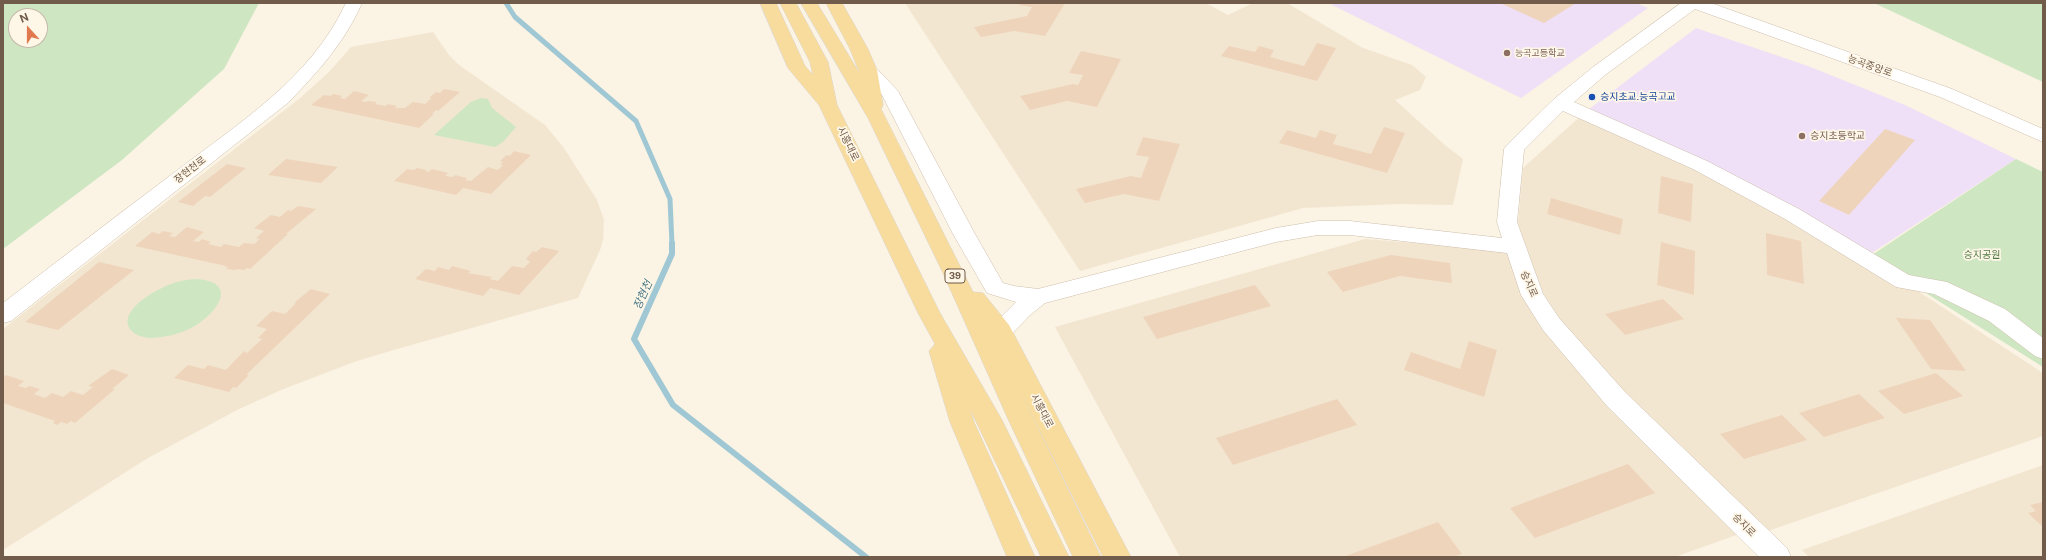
<!DOCTYPE html>
<meta charset="utf-8">
<style>
body{margin:0}
#map{position:relative;width:2046px;height:560px;overflow:hidden;background:#fbf3e3;font-family:"Public Sans",sans-serif}
canvas{display:block}
.frame{position:absolute;inset:0;border:4px solid #715b4a;pointer-events:none}
.north{position:absolute;left:8px;top:8px;width:40px;height:40px;box-sizing:border-box;background:#fef7e8;border:1px solid #c6b9a9;border-radius:50%;rotate:339deg;font-size:11px;font-weight:700;line-height:16px;text-align:center;color:#715b4a}
.north::after{content:'';display:block;margin:auto;width:14px;height:18px;background:#e0794d;clip-path:polygon(50% 0,100% 100%,50% 72%,0 100%)}
</style>
<div id="map">
<canvas width="2046" height="560"></canvas>
<div class="frame"></div>
<div class="north">N</div>
</div>
<script>
const ctx = document.querySelector('canvas').getContext('2d');
ctx.lineJoin = 'round';
function fillPath(path, color) { ctx.fillStyle = color; ctx.fill(path, 'evenodd'); }
function trace(path, color, width, dash) { ctx.strokeStyle = color; ctx.lineWidth = width; ctx.lineCap = dash ? 'butt' : 'round'; ctx.setLineDash(dash || []); ctx.stroke(path); }
function write(font, color, halo, rows, align = 'center') {
  ctx.font = font + ' "Public Sans","Noto Sans KR",sans-serif'; ctx.lineWidth = 3.5; ctx.setLineDash([]); ctx.textBaseline = 'middle'; ctx.strokeStyle = halo; ctx.fillStyle = color; for (const [text, x, y, turn = 0] of rows) {
    ctx.save(); ctx.translate(x, y); ctx.rotate((+turn || 0) * Math.PI / 180); ctx.textAlign = isNaN(turn) ? turn : align; if (halo) ctx.strokeText(text, 0, 0); ctx.fillText(text, 0, 0); ctx.restore();
  }
}
fillPath(new Path2D(`
 M905,3h301l22,12 25,-12h34l76,45 49,17 14,12 -6,13 -25,10 51,46 17,13 -10,46 -53,-1 -97,4 -223,63z
 M433,32l16,23 10,10 86,60 19,23 33,52 7,20 -1,20 -3,10 -22,48 -188,53 -36,11 -73,28 -44,20 -89,48 -145,92v-221l296,-230 30,-27 22,-25z
 M1584,113l116,52 204,117 139,91v63l-278,96 -135,-132 -67,-75 -18,-29 -9,-20 15,48 199,206 -75,27h-495l-125,-230 310,-88 112,9 40,6 17,15 -16,-46 5,-55z
 M2043,465v92h-234l-7,-7z`), '#f2e6d1');
fillPath(new Path2D(`
 M1328,3h308l12,5 -127,90z
 M1696,28l112,38 97,39 111,54 -152,99 -72,-44 -208,-101z`), '#f0e0f7');
fillPath(new Path2D(`
 M3,3h256l-35,66 -102,91 -119,89zM16,16h24v24h-24z
 M1874,3h169v79z
 M481,98l7,1 4,9 24,19 -13,15 -8,5 -61,-12 37,-33z
 M2016,159l27,13v195l-174,-110z
 M195,279c45,2 23,34 -2,48 -13,7 -29,11 -44,11 -7,-1 -15,-3 -19,-9 -12,-19 27,-40 41,-45 7,-3 15,-4 24,-5z`), '#cee7c2');
trace(new Path2D(`
 M506,3l9,14 121,104 34,78 2,45`), '#9fc8d4', 5);
trace(new Path2D(`
 M672,243v11l-38,85 39,66 193,152`), '#9fc8d4', 6);
fillPath(new Path2D(`
 M1020,3h45l-20,33 -31,-5 -33,6 -7,-10 53,-11 5,-9 -13,-2z
 M1500,3h76l-32,20z
 M1317,43l19,5 -19,33 -96,-25 8,-10 26,6 4,-6 15,4 -4,7 34,9z
 M1081,51l40,8 -24,48 -30,-6 -37,9 -10,-14 53,-12 5,1 5,-10 -14,-2z
 M444,89l16,3 -22,19 -2,-1 -4,4h2l-15,14 -108,-23 13,-10 6,1 4,-2 8,2 -2,2 5,1 9,-8 15,4 -8,6 5,1 2,-1 9,1 -2,2 11,2 2,-2 9,2 -2,2h10l8,-6 12,2 7,-6h-3l7,-6 4,1z
 M1384,127l21,6 -18,40 -108,-30 8,-13 29,8 4,-8 17,5 -4,9 38,10z
 M1885,129l30,11 -66,75 -30,-14z
 M1143,137l37,7 -21,57 -35,-7 -39,9 -9,-14 55,-13 10,2 8,-21 -13,-2z
 M514,151l17,4 -40,39 -28,-6 -7,7 -62,-14 13,-12 7,1 3,-2 10,2 -2,1 3,1 4,-3 16,4 -3,3 8,1 2,-2 12,3 -2,2 6,1 17,-14 10,3 5,-5h-3l3,-3 -3,-1 7,-6 3,1z
 M286,159l52,8 -17,16 -53,-8z
 M227,164l19,4 -36,29 -5,-1 -12,10 -15,-4z
 M1661,176l32,8 -2,38 -33,-9z
 M1551,198l72,21 -3,16 -73,-21z
 M298,206l18,3 -30,25h2l-38,35 -3,-1 -3,2 -7,-1 -2,1 -9,-1 2,-2h-3l1,-1 -91,-20 17,-14 7,2 4,-3 10,2 -4,3 6,1 12,-10 17,5 -11,9 6,1 3,-3 9,3 -3,2 13,3 3,-3 15,3 5,-4 10,1 6,-5 -4,-1 8,-7 -10,-3 17,-13 9,2 8,-7 3,1z
 M1766,233l35,8 3,43 -37,-9z
 M1661,242l34,9 -1,44 -37,-10z
 M542,247l17,4 -40,44 -29,-7 -7,8 -68,-17 11,-10 9,2 3,-4 11,3 3,-4 19,5 -3,2 24,4 -2,2 8,2 14,-15 12,2 6,-6 -4,-3 7,-8 3,1z
 M1391,255l59,8 2,20 -52,-7 -57,16 -16,-20z
 M99,262l35,8 -76,60 -33,-8z
 M1255,285l16,21 -114,33 -14,-22z
 M311,289l19,5 -84,81h3l-13,13 -3,-1 -4,5 -55,-14 14,-13 16,4 4,-4 18,5 18,-19 3,2 15,-14 -4,-1 9,-9 -11,-3 16,-15 13,3 11,-11h-2z
 M1663,299l21,20 -59,16 -20,-21z
 M1896,318l34,2 36,51 -35,-2z
 M1469,341l28,9 -13,47 -80,-27 7,-18 49,17z
 M112,369l17,6 -17,14h3l-40,34 -4,-2 -4,3 -6,-2 -4,3 -4,-2 2,-2 -52,-18v-26l3,-2 18,6 -6,5 8,2 3,-2 11,3 -6,5 11,4 7,-5 11,4 8,-6 12,4 10,-8 -5,-1z
 M1936,373l27,23 -59,18 -26,-23z
 M1859,394l26,24 -61,19 -25,-24z
 M1337,399l20,26 -124,40 -17,-27z
 M1782,415l25,25 -63,19 -24,-25z
 M1628,464l27,29 -120,45 -25,-30z
 M2043,502v25l-15,-14 8,-2 -6,-6z
 M1438,522l24,32 -9,3h-110z`), '#efd4bc');
const minor = new Path2D(`
 M346,3h16c-19,42 -42,66 -73,99l-278,219 -8,2v-20c56,-43 112,-86 168,-128 66,-51 139,-95 175,-172z
 M1681,3h30l241,86 91,40v13l-103,-45 -245,-88 -90,66 -31,27 133,59 92,48 110,66 38,7 58,27 38,29v21l-8,-3 -46,-35 -55,-27 -38,-7 -111,-68 -92,-50 -130,-58 -39,39 -7,72 26,72 16,24 66,74 162,156 4,9h-32l-152,-151 -64,-76 -22,-35 -14,-42 -157,-18h-32l-42,7 -231,61 -16,13 -20,21 -8,2 -8,-2 -4,-6 4,-6 23,-23 -29,-9 -34,-59 -72,-141 -22,-23 3,-4 6,-1 6,1 24,25 77,143 28,49 11,3 24,3 238,-61 42,-7h32l152,17 -5,-16 7,-73 3,-4 47,-46 39,-32z`);
const major = new Path2D(`
 M760,3h16l29,63 8,9 -3,-13 -30,-59h16l32,59 9,43 103,208 62,107 67,137h-28l-71,-148 4,13 61,135h-28l-57,-135 -21,-71 6,-7 -17,-31 -99,-208 -31,-37z
 M801,3h16l43,71 -10,-25 -24,-46h16l26,46 9,21 6,35 -2,4 92,183 10,1 26,32 122,232h-28l-85,-170 83,170h-28l-65,-138 -65,-146 -75,-155z`);
trace(minor, '#cebead', 1);
trace(major, '#dad4d0', 1);
fillPath(minor, '#fff');
fillPath(major, '#f7dc9e');
for (const [x, y, r, color] of [
 [1507,53,4,"#8d6e63"],
 [1592,97,4,"#1a4fb4"],
 [1802,136,4,"#8d6e63"]
]) { const dot = new Path2D(); dot.arc(x, y, r, 0, 2 * Math.PI); ctx.fillStyle = color; ctx.fill(dot); trace(dot, '#fef7e8', 1.5); }
write('9px', '#785e54', '#fef7e8', [
 ["능곡고등학교",1515,53]
], 'left');
for (const [x, y, w] of [
 [955,276,20]
]) { const box = new Path2D(); box.roundRect(x - w / 2, y - 7, w, 14, 3); ctx.fillStyle = '#fef7e8'; ctx.fill(box); trace(box, '#715b4a', 1); }
write('bold 9px', '#715b4a', null, [
 ["39",955,276]
]);
write('10px', '#715b4a', '#fef7e8', [
 ["능곡중앙로",1870,66,20],
 ["시흥대로",848,144,64],
 ["장현천로",190,170,-38],
 ["승지로",1529,284,66],
 ["시흥대로",1042,411,62],
 ["승지로",1744,525,45]
]);
write('10px', '#164399', '#fef7e8', [
 ["승지초교.능곡고교",1600,97]
], 'left');
write('10px', '#785e54', '#fef7e8', [
 ["승지초등학교",1810,136]
], 'left');
write('10px', '#527c45', '#fef7e8', [
 ["승지공원",1982,255]
]);
write('italic 11px', '#457484', '#fef7e8', [
 ["장현천",643,295,-66]
]);
</script>
